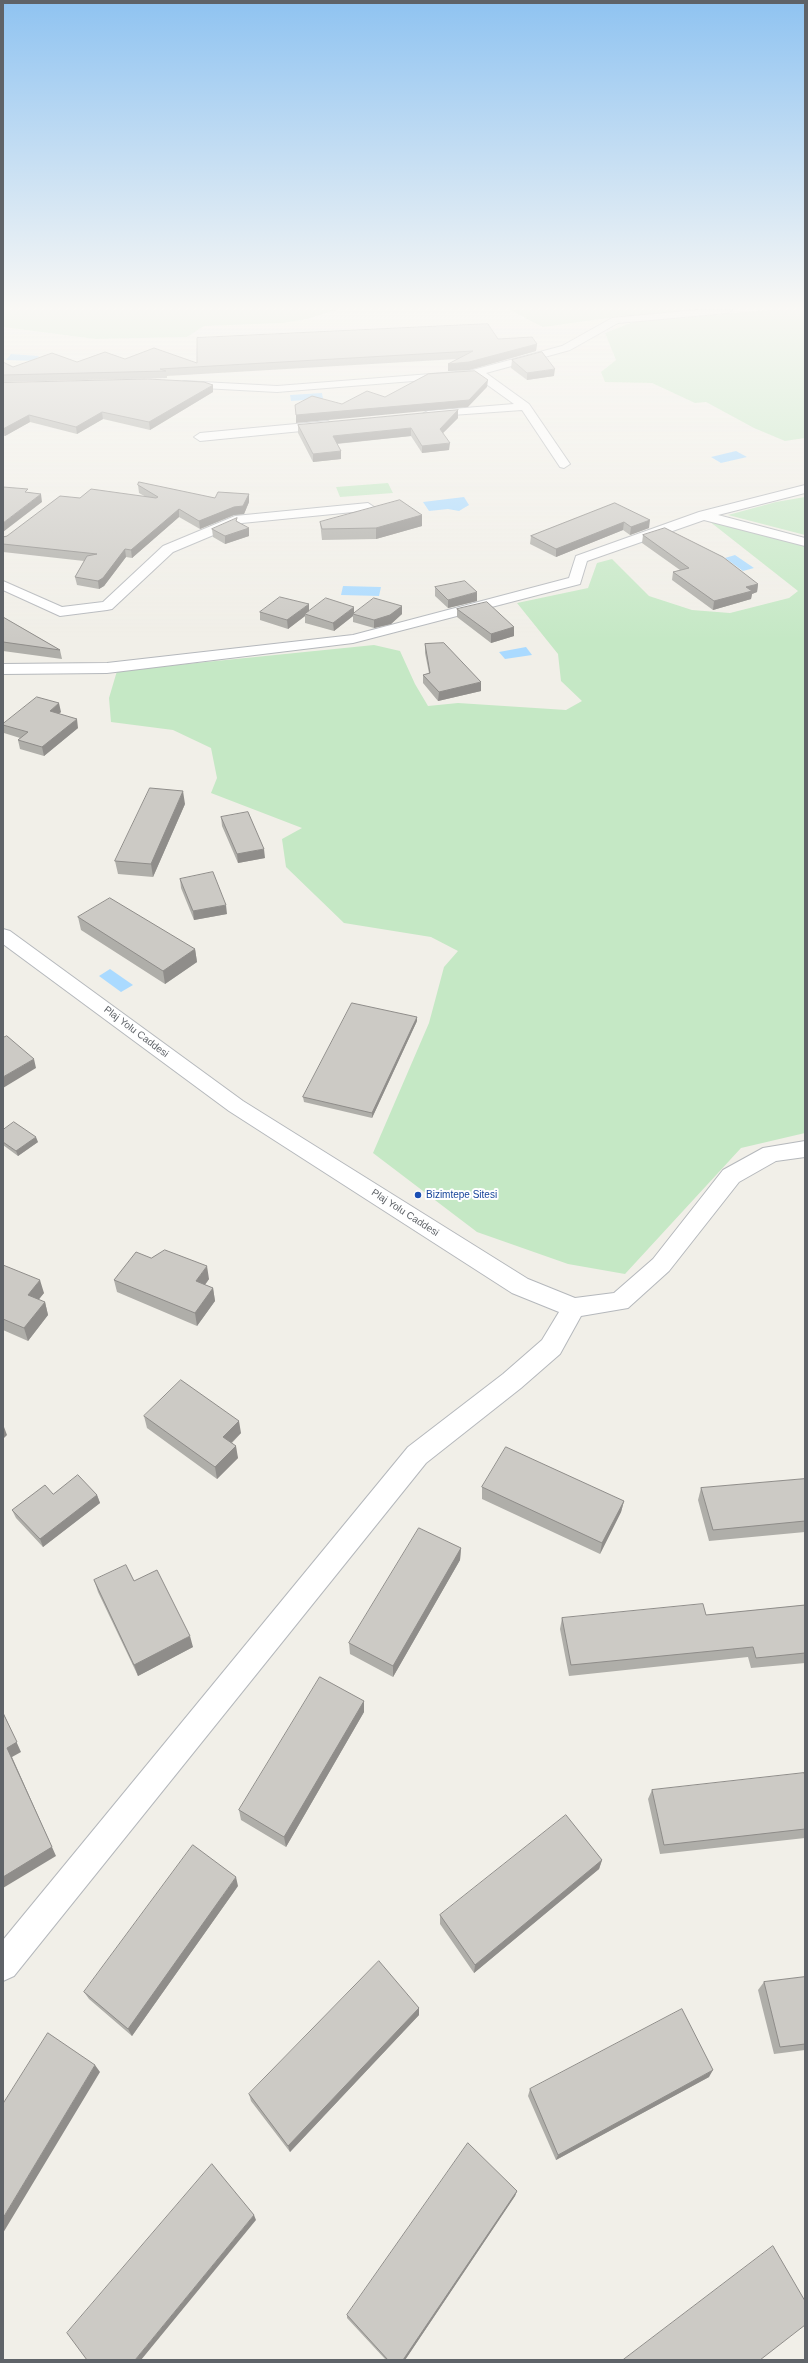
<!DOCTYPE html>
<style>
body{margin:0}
#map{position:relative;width:808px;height:2363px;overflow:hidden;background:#f1efe8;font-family:Helvetica,sans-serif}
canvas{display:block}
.frame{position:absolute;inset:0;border:4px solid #5f6368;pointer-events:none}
</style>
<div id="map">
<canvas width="808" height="2363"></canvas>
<div class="frame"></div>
</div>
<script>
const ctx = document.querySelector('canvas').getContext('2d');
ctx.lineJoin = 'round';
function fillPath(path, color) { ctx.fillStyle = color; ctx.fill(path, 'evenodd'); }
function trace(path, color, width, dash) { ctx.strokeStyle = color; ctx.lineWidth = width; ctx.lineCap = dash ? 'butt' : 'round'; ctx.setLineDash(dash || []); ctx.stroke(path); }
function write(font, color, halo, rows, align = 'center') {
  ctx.font = font + ' Helvetica,sans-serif'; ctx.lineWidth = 4; ctx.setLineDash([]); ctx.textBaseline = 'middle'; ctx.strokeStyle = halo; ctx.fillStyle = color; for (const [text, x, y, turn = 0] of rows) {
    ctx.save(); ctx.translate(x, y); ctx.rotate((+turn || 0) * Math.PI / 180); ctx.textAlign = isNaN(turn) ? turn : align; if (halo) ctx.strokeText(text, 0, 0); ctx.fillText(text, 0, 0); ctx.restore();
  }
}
fillPath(new Path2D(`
 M3,310h333l-29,9 -24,4 -79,3 -17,11 -92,2 -92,-12z
 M510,310h185l-79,7 -73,10z
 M769,310h36v128l-20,3 -31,-13 -48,-26 -11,1 -43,-20 -47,-1 -4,-10 15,-12 -11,-27 28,-11z
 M388,483l5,10 -53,4 -4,-10z
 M805,497v38l-77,-20 48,-13z
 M709,521l96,25v587l-64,15 -116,126 -57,-10 -91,-32 -104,-79 56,-130 15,-56 14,-16 -27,-14 -87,-14 -58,-56 -4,-28 20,-11 -91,-35 6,-15 -6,-30 -38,-18 -62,-8 -2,-24 8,-27 257,-26 26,6 15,33 13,22 30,-3 108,7 16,-9 -21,-20 -3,-27 -41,-51 71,-15 9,-25 15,-4 37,37 43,14 38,3 59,-15 9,-7z`), '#c5e8c5');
fillPath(new Path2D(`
 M11,354l28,2 -4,5 -29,-1z
 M322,393l1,6 -32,2 -1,-6z
 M736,451l11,6 -26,6 -10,-6z
 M464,497l5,8 -10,6 -11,-2 -19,2 -6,-9z
 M735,555l19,13 -11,3 -18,-13z
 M343,586l38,1 -2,9 -38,-1z
 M526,647l6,8 -27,4 -6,-7z
 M110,969l23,16 -12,7 -22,-16z`), '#aadaff');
const minor = new Path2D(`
 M698,310h34l-5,3 -109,10 -48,27 -84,23 43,31 41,60 -6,4 -4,-1 -38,-57 -98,7 -2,-2 2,-2 4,-2 86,-7 -39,-28 -198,16 -93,-5 -6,-3 6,-3 93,5 192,-15 93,-25 50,-28z
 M328,421l6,4 -2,3 -132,13 -6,-4 6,-4z
 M805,485v8l-87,22 87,23v8l-101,-26 -117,41 -7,23 -227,59 -246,30 -104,1v-10l104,-1 246,-28 216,-57 7,-22 123,-44z
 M368,503l6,4 -1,3 -131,13 -69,29 -61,57 -5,1 -47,6 -57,-26v-9l59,26 41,-5 60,-56 72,-30z
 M3,929l7,2 233,170 285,178 47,19 39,-5 39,-34 70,-89 40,-22 42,-7v16l-29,4 -37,21 -70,89 -41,37 -47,8 -21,38 -39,34 -95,75 -412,513 -11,5v-41l405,-493 95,-73 39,-34 17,-28 -47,-19 -283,-182 -226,-167z`);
trace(minor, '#b5b8bc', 2);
fillPath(minor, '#fff');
fillPath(new Path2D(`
 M498,339l39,5 -1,7 -67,19 -21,1v-7l9,-5 -290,17v2l-164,4v-20l10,5 112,-8 72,4z
 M512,360l42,16 -27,4 -16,-12z
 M3,383l210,9 -63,38 -47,-11 -26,15 -47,-12 -25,14h-2z
 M458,410v8l-15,15 6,17 -27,3 -11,-17 -74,8 4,7v8l-28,3 -15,-29v-8z
 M138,485l77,13 34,-4v8l-5,12 -10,1 -34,14 -21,-12 -47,41 -6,-1 -22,29 -5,3 -22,-4 -2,-8 9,-16 -81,-9v-15l4,-1 73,-38 66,-1 -7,-4z
 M615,503l34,25 -19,7 -7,-5 -67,27 -26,-13 1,-8z
 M422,515v11l-46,13 -54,1 -2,-18z
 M249,528v8l-24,8 -12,-7 -1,-8z
 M643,535l115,49 -1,8 -5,2 -1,5 -38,11 -41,-30 1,-8 7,-2 -38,-27z
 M435,587l42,14 -29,7 -13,-12z
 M402,606v8l-11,10 -17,4 -21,-6v-6l-19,15 -29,-8v-7l-17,13 -28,-9v-8l49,-1 45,2z
 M457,609l57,18v9l-23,7 -34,-26z
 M3,617l57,33 2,9 -59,-8z
 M425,644l56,47 -43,10 -15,-18v-8l6,-2 -4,-20z
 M61,712l-2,2 19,14 -34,28 -24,-7 -2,-9 2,-2 -16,-5 -1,-9z
 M185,804l-32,73 -35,-3 -3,-13z
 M221,817l44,41 -27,5 -16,-37z
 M180,879l47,35 -33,6 -13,-32z
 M78,917l117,32 2,13 -32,22 -84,-54z
 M417,1021l-45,97 -68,-16 -1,-5z
 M3,1130l35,12 -20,14 -15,-11z
 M151,1258l58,21 -4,6 8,3 2,13 -18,25 -80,-34 -3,-12z
 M3,1265l41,28 -6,7 7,2 3,13 -20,26 -25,-11z
 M144,1416l97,17 -9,10 6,15 -21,21 -70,-51z
 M805,1479v53l-96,9 -11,-41 3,-12z
 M482,1487l142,14 -3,11 -21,42 -118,-55z
 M53,1494l44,1 3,8 -57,44 -27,-29 -4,-8z
 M461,1548l-1,12 -67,117 -43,-23 -1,-11z
 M94,1580l40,1 59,66 -55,29 -40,-84z
 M805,1605v58l-54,5 -3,-11 -179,19 -9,-47 2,-11 144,-3z
 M364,1701v11l-78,135 -45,-27 -2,-10z
 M805,1776v62l-145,16 -12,-55 4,-9z
 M602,1860l-3,9 -125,104 -34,-49v-9z
 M238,1886l-106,150 -43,-37 -5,-7z
 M805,1977v73l-31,4 -16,-64 6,-8z
 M419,2008v7l-129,137 -39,-51 -2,-7z
 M709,2077l-153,83 -28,-64 2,-7z
 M517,2191l-2,5 -110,164h-19l-39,-42v-3z`), '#afaea9');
fillPath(new Path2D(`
 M537,344l-1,7 -67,19 -21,1v-7z
 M555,369l-1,7 -27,4v-7z
 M488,380l-1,7 -19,20 -172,16v-8z
 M213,385v7l-63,38 -1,-8z
 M458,410v8l-18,18v-7z
 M102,412l1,7 -26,15 -1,-7z
 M29,415l1,7 -25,14 -2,-7z
 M411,428v8l-78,8v-8z
 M450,443l-1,7 -27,3v-7z
 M341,451v8l-28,3v-8z
 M41,494l1,8 -39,30v-9z
 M249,494v8l-5,12 -10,1 -34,14 -1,-8z
 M179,509v8l-47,41 -1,-8z
 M422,515v11l-46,13v-11z
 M650,520l-1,8 -19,7 1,-8z
 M624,522l-1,8 -67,27v-8z
 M249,528v8l-24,8v-8z
 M125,549l1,8 -22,29 -5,3 -1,-8z
 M758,584l-1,8 -5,2 -1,5 -38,11 1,-9 32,-14z
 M477,592v9l-29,7v-8z
 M309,604v8l-4,2v2l-17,13 -1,-9z
 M402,606v8l-11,10 -17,4v-8z
 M354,607v7h-1v2l-19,15 -1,-8z
 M514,627v9l-23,7v-9z
 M481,682v9l-43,10 1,-9z
 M59,703l2,9 -10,8 -1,-9z
 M77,719l1,9 -34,28 -2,-9z
 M183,791l2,13 -32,73 -2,-13z
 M264,849l1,9 -27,5 -1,-9z
 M226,905l1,9 -33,6 -1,-9z
 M195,949l2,13 -32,22 -2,-13z
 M417,1017v4l-45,97v-5z
 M34,1059l2,9 -33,20v-11z
 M36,1137l2,5 -20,14 -2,-5z
 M207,1266l2,13 -11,15 -2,-13z
 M40,1280l4,13 -12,15 -4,-13z
 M213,1288l2,13 -18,25 -2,-13z
 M45,1302l3,13 -20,26 -4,-13z
 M239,1421l2,12 -16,16 -2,-12z
 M4,1427l3,8 -4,4v-11z
 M236,1446l2,12 -21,21 -2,-12z
 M97,1495l3,8 -57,44 -3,-8z
 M624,1501l-3,11 -21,42 2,-11z
 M461,1548l-1,12 -67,117v-11z
 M190,1636l3,11 -55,29 -4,-11z
 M364,1701v11l-78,135 -2,-10z
 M3,1712l18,40 -9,5 44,99 -53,32 4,-140z
 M602,1860l-3,9 -125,104 1,-8z
 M236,1877l2,9 -106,150 -4,-7z
 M419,2008v7l-129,137 -2,-6z
 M95,2065l5,7 -97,161v-15z
 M713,2070l-4,7 -153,83 2,-5z
 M517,2191l-2,5 -110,164h-2z
 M254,2215l2,5 -115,140h-6z`), '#8f8d8a');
const building = new Path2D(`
 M488,324l10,15 34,-2 5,7 -68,18 -21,2 25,-13 -313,18 6,2 -163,4v-13l10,5 39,-14 25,9 28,-10 20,7 29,-11 43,15v-25z
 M542,352l13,17 -28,4 -15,-13z
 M475,371l13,9 -19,20 -173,15 -1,-10 17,-9 30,8 25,-13 18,6 43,-23z
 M148,379l56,3 9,3 -64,37 -47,-10 -26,15 -47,-12 -26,14v-46z
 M458,410l-18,19 10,14 -28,3 -11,-18 -78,8 8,15 -28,3 -15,-29z
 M139,482l76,16 3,-6 31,2 -6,12 -9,1 -35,14 -20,-12 -48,41 -6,-1 -22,29 -5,3 -23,-4 12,-21 10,-2 -94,-10v-7l4,-1 53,-40 20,2 11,-9 65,9 2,-1 -20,-12z
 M3,487l25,2 -3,3 16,2 -38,29z
 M400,500l22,15 -46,13 -54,1 -2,-7z
 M615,503l35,17 -19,7 -7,-5 -68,27 -25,-13z
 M237,518l-1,3 13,7 -24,8 -13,-7z
 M665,528l58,29 35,27 -12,3 6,4 -38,10 -41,-29 16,-4 -46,-33z
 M465,581l12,11 -29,8 -13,-13z
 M280,597l29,7 -22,16 -27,-8z
 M326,598l28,9 -21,16 -28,-9z
 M374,598l28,8 -12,9 -16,5 -21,-6z
 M487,602l27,25 -23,7 -34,-25z
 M3,617l57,33 -57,-8z
 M444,643l37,39 -42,10 -16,-17 7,-2 -5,-29z
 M37,697l22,6 -9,8 27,8 -35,28 -24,-7 10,-8 -25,-7v-1z
 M150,788l33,3 -32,73 -36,-3z
 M248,812l16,37 -27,5 -16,-37z
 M213,872l13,33 -33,6 -13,-32z
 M110,898l85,51 -32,22 -85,-54z
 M352,1003l65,14 -45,96 -69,-16z
 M7,1036l27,23 -31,18v-39z
 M14,1122l22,15 -20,14 -13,-9v-12z
 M165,1250l42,16 -11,15 17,7 -18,25 -81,-33 22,-28 15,6z
 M3,1265l37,15 -12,15 17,7 -21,26 -21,-9z
 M181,1380l58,41 -16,16 13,9 -21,21 -71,-51z
 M506,1447l118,54 -22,42 -120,-56z
 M78,1475l19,20 -57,44 -28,-29 33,-25 8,9z
 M805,1479v42l-92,9 -12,-42z
 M419,1528l42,20 -68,118 -44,-23z
 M126,1565l8,16 23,-11 33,66 -56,29 -40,-85z
 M703,1604l3,11 99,-10v48l-49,5 -3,-11 -182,18 -9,-47z
 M320,1677l44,24 -80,136 -45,-27z
 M3,1713l14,29 -10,6 45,99 -49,30z
 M804,1773l1,3v53l-141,16 -12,-55z
 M566,1815l36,45 -127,105 -35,-50z
 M193,1845l43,32 -108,152 -44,-37z
 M379,1961l40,47 -131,138 -39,-52z
 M805,1977v67l-25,3 -16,-65z
 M682,2009l31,61 -155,85 -28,-66z
 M48,2033l47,32 -92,153v-114z
 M468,2143l49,48 -114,169h-15l-41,-45z
 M212,2164l42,51 -119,145h-48l-20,-27z
 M773,2246l32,55v24l-45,35h-137z`);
fillPath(building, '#cccac5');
trace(building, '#8f8d8a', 1);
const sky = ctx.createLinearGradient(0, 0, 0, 640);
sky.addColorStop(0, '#8fc3f1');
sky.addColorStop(0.48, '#f9f8f5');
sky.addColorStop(1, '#f9f8f500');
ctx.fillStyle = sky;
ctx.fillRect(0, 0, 808, 640);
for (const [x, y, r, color] of [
 [418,1195,4,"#1a4fb4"]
]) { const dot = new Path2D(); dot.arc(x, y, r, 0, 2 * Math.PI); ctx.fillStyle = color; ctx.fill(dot); trace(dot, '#fff', 1.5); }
write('10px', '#5f6368', '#fff', [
 ["Plaj Yolu Caddesi",136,1032,37],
 ["Plaj Yolu Caddesi",405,1213,33]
]);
write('10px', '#164399', '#fff', [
 ["Bizimtepe Sitesi",426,1195]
], 'left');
</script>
